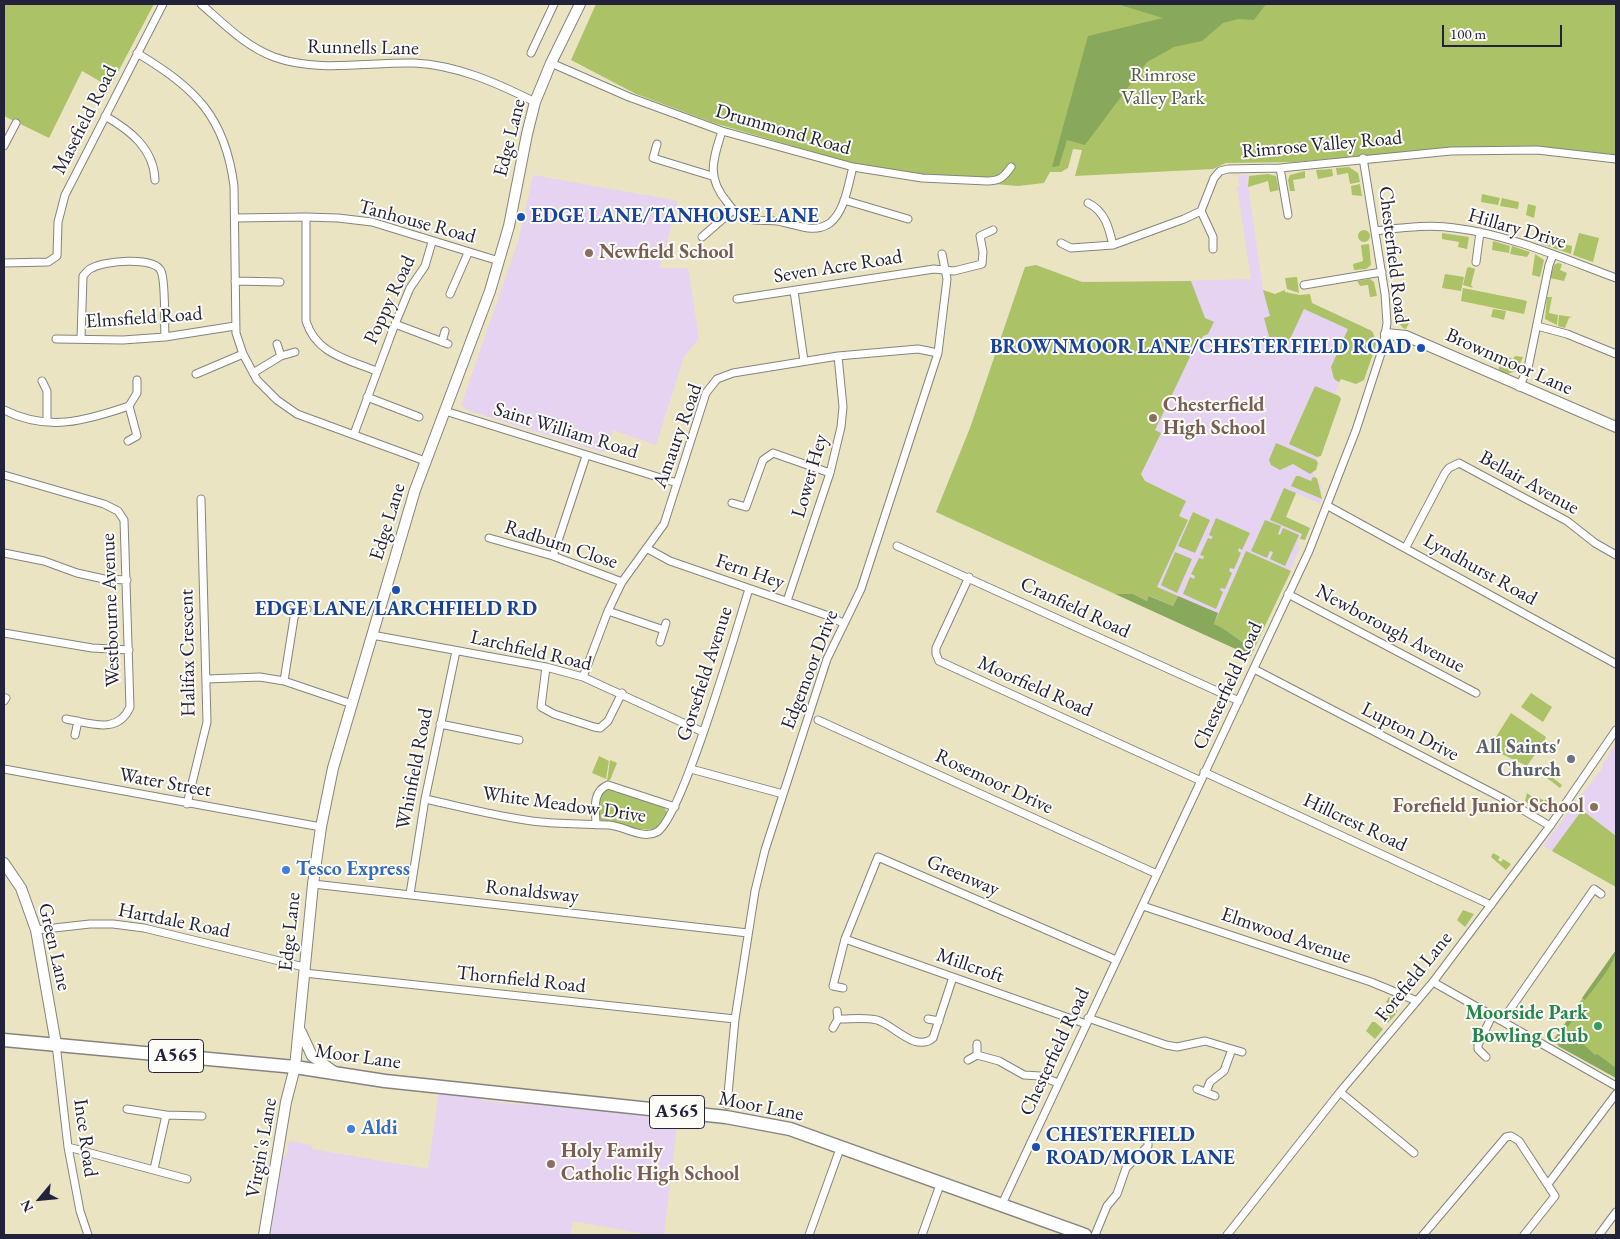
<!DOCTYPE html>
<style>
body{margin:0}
#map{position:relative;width:1620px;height:1239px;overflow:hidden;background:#ebe4c3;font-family:"EB Garamond",serif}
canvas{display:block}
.frame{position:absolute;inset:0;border:5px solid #22223b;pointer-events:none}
.north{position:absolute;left:15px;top:1174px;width:50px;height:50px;-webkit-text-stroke:4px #fdfcf7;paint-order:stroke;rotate:242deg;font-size:14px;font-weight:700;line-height:20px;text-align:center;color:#22223b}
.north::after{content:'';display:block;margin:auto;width:18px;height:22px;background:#22223b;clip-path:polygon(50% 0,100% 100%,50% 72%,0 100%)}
.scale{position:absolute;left:1442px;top:25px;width:120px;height:22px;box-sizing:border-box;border:2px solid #22223b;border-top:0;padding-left:6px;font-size:15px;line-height:18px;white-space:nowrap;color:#22223b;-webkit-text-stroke:4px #fdfcf7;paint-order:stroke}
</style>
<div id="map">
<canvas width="1620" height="1239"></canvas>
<div class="frame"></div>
<div class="north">N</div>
<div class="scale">100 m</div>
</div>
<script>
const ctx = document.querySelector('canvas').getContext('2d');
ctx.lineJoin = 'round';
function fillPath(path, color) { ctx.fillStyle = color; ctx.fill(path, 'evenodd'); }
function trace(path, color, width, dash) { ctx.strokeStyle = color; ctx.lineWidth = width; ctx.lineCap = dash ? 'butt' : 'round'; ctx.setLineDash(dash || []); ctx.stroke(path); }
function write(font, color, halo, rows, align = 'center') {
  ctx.font = font + ' "EB Garamond",serif'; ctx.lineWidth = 4; ctx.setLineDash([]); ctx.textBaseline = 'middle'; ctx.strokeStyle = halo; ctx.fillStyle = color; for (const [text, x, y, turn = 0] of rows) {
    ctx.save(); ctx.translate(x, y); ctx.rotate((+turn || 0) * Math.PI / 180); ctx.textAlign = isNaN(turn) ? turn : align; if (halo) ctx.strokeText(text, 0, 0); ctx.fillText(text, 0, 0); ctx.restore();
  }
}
fillPath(new Path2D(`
 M533,175l145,26 -18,67h28l11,70 -15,19 -28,88 -43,-15 -8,23 -136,-42 -8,-6 58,-166z
 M1238,175h13l-4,3 16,112 70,22 39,19 5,11 -13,38 -8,4 -15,-5 -6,14 6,6 -20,57 -5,2 2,5 -5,10 8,13 1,12 -2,6 -24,-11 -10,24 24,11 -5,12 -5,-1 -3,5 3,4 -49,108 -315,-144 34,-84 55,-161 11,-2 37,15 29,3 149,-4 -14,-92 3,-1z
 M1616,743v144l-73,-41 60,-79 -1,-2z
 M439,1091l29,3 17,7 42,4 17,-2 134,15 -14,117h-14l-77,-14 -3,14h-300l13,-77 4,-4 2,-13 23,4v4l116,20z`), '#e5d3f1');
fillPath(new Path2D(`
 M4,4h150l-44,83 -28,-16 -33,67 -45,-22z
 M596,4h1020v153l-65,-8 -91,-2 -165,15 -69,1 -13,6 -138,7 7,-26 -9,-1 -5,19 -7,4h-11l-6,11 -26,3 -84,-7 -90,-18 -130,-38 -78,-29 -65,-34z
 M1349,167l9,6 2,9 -10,2 -2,-11 -11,2 -1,-7z
 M1332,169l1,7 -15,3 -2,-9z
 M1305,171v7l-12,2 2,11h-5l-2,-11 2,-5z
 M1268,174l8,2 3,14 -9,2 -2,-11 -20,6 1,-11z
 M1360,184l2,12 -10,-1 -1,-9z
 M1482,194l18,4 -2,7 -17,-3z
 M1502,198l17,4 -1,7 -18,-3z
 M1528,204l8,2 -2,12 -8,-3z
 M1358 236a6 6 0 1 1 12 0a6 6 0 1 1-12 0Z
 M1442,233l27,4 -2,12 -9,-2 1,-5 -17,-3z
 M1579,233l20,5 -6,24 -20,-7z
 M1543,239l29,7 -1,8 -30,-10z
 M1493,241l17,5 -1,7 -17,-3z
 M1369,244l2,21 -5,4 -12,1 -1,-6 10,-3 -2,-16z
 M1512,246l18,6 -3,5 -17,-3z
 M1535,254l9,6 -4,17 -8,-2z
 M1558,263l4,1 -2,6 7,3 -3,8 -14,-3 4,-13z
 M1036,265l46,17 109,-1 14,37 9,4 -6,12 -5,2 -5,11 -10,4 -1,4 3,2 -35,73 6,3 -20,41 4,7 41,20 -7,15 9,4 -31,67 21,9 -5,10 -23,-10 -3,5 -14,-7h-18l-179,-82 34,-84 55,-161z
 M1469,267l6,2 -4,16 2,3 -10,-3 4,-17z
 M1445,274l19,3 -3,14 -19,-3z
 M1297,277l2,16 -12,-4 -2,-11z
 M1363,280l7,-1 4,3 3,14 -7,1 -2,-12 -8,1 -3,-5z
 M1463,288l60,12 4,1 -3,13 -63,-13z
 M1263,290l12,4 10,-4v2l15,3 10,-1 2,9 60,28 5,11 -13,38 -8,4 -15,-5 -2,3 -5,-3 -3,-12 17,-38 -44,-20 -21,45 -10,-3 -9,-33 6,-2z
 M1547,297h5l-3,16 9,2 -1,10 -12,-6z
 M1493,309l13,2 -2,9 -7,-2 1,-5 -1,5 -6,-1z
 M1559,315l13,2 -3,1 -4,10 -7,-2z
 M1407,316l-2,2 5,3 -4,8 -3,-1 -8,-9z
 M1515,356l8,1 -6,14 -10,3 -9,-4 5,-10h3l2,-3 5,2z
 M1315,386l24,10 2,3 -20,57 -4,1 -28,-13z
 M1276,443l40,17 2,3 -2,7 -6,4 -17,-10 -13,6 -9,-5 -2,-5z
 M1296,476h3l12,5 2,-4 4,1 5,21 -31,-13z
 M1284,488l12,5 -10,24 24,11 -5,12 -5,-1 2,-5 -32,-14z
 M1193,512l17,8 -15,33 -17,-7z
 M1216,518l34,15 -8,17 -3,-2 -1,3 3,2 -7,16 -4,-1 -1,3 3,2 -7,16 -4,-1 -1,2 3,2 -7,17 -33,-15 7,-17 4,2 1,-3 -4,-2 8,-16 4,1 1,-3 -4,-1 8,-17 3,1 2,-2 -4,-2z
 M1265,520l16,6 -3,8 2,1 3,-7 16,7 -14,31 -15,-7 3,-7 -3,-1 -3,7 -16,-7z
 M1246,551l45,20 -37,78 -40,-25z
 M1175,552l17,7 -15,34 -16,-8z
 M1531,693l21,14 -9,15 -22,-15z
 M1511,713l35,24 -4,11 -2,-1 -13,19 -38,-18z
 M599,756l10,5 -3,18 -14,-6z
 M610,760l7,3 -7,17 -3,1z
 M1534,768l4,3 2,-3 22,17 -2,3z
 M614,788l27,12 22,6 4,6c-6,24 -25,18 -44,13 -7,-2 -16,-2 -23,-5l-1,-21 6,-9z
 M1527,793l8,6 2,-3 7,5 4,-4 8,5 -10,11 -6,-6c-7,1 -11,-2 -15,-6z
 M1582,810l34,26v51l-64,-36z
 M1493,853l7,4 -2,3 3,2 2,-3 8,5 -5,6 -15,-13z
 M1463,910l11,4 -9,13 -8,-7z
 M1616,950v128l-64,-36z
 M1389,997l8,6v10l-11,-11z
 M1386,1006l10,8 -8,9c-6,-5 -7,-11 -2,-17z
 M1372,1022h3l8,7 -8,10 -9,-8z`), '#abc267');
fillPath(new Path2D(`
 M1117,4h149l-12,16 -16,-1 -15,4 -21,18 -28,6 -27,15 -62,83 -18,-5 -8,26 -7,1 36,-131 75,-18z
 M1115,594h18l14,7 2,-5 24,10 5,-10 40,17 -4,11c15,7 25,17 40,25l-3,7z
 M1616,950c0,13 -23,39 -31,50l-3,-2z
 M1574,1011l2,4 -1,3 -21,25 -2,-1z
 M1571,1033l24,22 2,-1 19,14v10l-58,-32z`), '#88a85c');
const street = new Path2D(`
 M201,4c23,20 44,42 73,53 44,16 94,5 140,6 43,2 83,20 121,39
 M137,53c58,35 88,63 97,133l2,147 7,21 14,26 20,20 20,14 128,47
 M531,53l23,-49
 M551,63l78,34 93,34 131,36 69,11 65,3c13,0 17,-4 24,-14
 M105,116c25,14 49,33 50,64
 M722,131c-9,29 -16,46 5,71 6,8 11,14 21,17 11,3 23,0 34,3 16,3 32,12 48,1 15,-12 18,-38 23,-56
 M657,144l-4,14 59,18
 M4,146l12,-23
 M1280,168l8,47
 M844,200l64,19
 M1088,203c17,8 21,25 25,42l71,-26 17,-8 13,-33 6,-7 8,-2 52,-1 171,-17 86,-1 79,9
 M1201,211l12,26v12
 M235,218l71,-1
 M1375,231c27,-3 54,-7 80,-3 56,7 109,31 161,50
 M702,237l31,-27
 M1061,243l10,5 42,-3
 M1476,262l4,-30
 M4,263l44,-1 9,-6 1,-34 7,-27 98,-191
 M235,281l45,1
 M1304,285l78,-13
 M794,291l10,70
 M450,294l18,-41
 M737,299l197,-30 20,2 28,-7 1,-12 -3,-16 13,-6
 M395,324l53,20
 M1537,326l30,8 49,20
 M56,339l67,1 42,-3 70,-11
 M81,339l2,-63c3,-3 5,-7 9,-8 12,-7 62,-12 69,3 5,11 3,51 4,66
 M442,342l3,-11
 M277,344l4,12
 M376,371c-29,-12 -60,-17 -70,-50v-104l32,1 34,4 127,39
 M253,373l28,-17 14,-4
 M196,374l47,-20
 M42,381l5,10v31
 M1519,387l9,-19 21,-103 4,-10
 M367,397l52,20
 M129,406l8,-13v-13
 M4,410c44,22 81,11 125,-4l8,30 -9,5
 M445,411l232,72
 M354,434l41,-110 15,-36 15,-22 7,-24
 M4,475l100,29 14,7 6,9 6,187c-12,28 -40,16 -64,12
 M732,503l14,4 17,-47 10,-7 57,20
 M1328,506l288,158
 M489,538l64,18 69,26
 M897,546l342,155
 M1406,547l39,-74 4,-5 10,-5 108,58 28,22 21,12
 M648,549l22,12 156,54 17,8
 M4,553l40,8 33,12 27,6 23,1
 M553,556l33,-100
 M969,577l-33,71v6l3,7 262,120
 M1288,594l188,99
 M787,601l43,-128 11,-46 2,-20 -5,-51
 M287,608l7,8
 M608,611l56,19
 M4,633l88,15 37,2
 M372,635l174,32 37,10 120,55
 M660,642l6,-19
 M546,667l-5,40 13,7 40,13 6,1 8,-7 14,-28
 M1254,669l252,131 44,26
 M583,677l25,-66 14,-29 42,-58 42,-131 11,-14 16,-6 105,-17 80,-7 20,4
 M207,679l53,-2 24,4 68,23
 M284,681l10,-63 3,-6 10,-3
 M4,701l2,-3
 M818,720l339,154
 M440,724l79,16
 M75,735l3,-14
 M4,769l317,58
 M691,769l92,25
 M1204,772l287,133
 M425,799c38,8 77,19 116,23 22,2 45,2 68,3 15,1 33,15 48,7 25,-14 80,-205 92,-243
 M187,804l20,-82 -6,-223
 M596,825c0,-15 -5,-33 12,-40l67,22
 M313,884l435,49
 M410,894l15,-95 31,-148
 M1143,906l228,76 46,19
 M36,930l54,-6h23l31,4 160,39
 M845,939l241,85
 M304,973l431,46
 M1433,982l183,104
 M843,988l-10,-2 12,-47 33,-82 238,103
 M1088,1018l78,27 11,2 28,-6 37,11
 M838,1019c13,0 27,-2 39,1 17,5 38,33 56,18l20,-61
 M928,1019l11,2
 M1502,1021l92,-132 7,5
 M833,1028l5,-9 -1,-8
 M56,1044l12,103 12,64 8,24
 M977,1055l22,6 25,14 16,1 18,7
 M1486,1057l-8,-8v-4l14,-29
 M968,1060l9,-5v-11
 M1197,1089l18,7
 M1206,1092l4,-10 14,-11 8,-22
 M1340,1092l74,61
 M727,1105l8,-86 20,-128 10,-41 62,-191 34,-70 77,-236 9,-74 -5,-25
 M127,1109l39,6 36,1
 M68,1147l119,32
 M154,1169l12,-54
 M1548,1184l68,-90
 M1002,1204l307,-653 47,-121 27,-83 4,-24 -2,-29 -22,-136
 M809,1235l32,-89
 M922,1235l19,-53
 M1095,1235l12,-29 10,-12 9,-26 22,-22v-15
 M1227,1235l113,-143 93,-110 117,-156 66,-96
 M1423,1235l83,-98 5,-1 8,5 36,55 -31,39
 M1599,1235l17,-23`);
const secondary = new Path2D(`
 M1386,334l20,2 210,91
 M4,863l17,25 15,42 20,114
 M301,1032l11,24 24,17
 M264,1235l22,-133 9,-35 18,-183 8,-57 12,-59 82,-278 75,-199 19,-65 18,-92 8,-32 16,-39 29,-59`);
const highway = new Path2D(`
 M4,1040l291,27 90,14 341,36 64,12 295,106`);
trace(street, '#86837f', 9);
trace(secondary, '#86837f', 12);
trace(highway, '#86837f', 15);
trace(street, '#fff', 7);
trace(secondary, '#fff', 10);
trace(highway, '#fff', 12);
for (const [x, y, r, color] of [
 [521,217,5,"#1a4fb4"],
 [589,253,5,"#8d6e63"],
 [1421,348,5,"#1a4fb4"],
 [1153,418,5,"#8d6e63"],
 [396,590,5,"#1a4fb4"],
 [1571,759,5,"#6b7280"],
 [1594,807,5,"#8d6e63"],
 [286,870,5,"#3f7fe0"],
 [1598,1026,5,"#2e9e5b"],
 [351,1129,5,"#3f7fe0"],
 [1036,1147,5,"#1a4fb4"],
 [551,1164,5,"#8d6e63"]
]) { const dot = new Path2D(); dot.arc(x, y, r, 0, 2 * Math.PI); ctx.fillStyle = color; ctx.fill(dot); trace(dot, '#fdfcf7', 2); }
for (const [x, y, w] of [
 [176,1056,55],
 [677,1112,55]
]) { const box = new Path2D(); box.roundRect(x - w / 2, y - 16.5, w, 33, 4); ctx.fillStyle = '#fdfcf7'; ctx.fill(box); trace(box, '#22223b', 1); }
write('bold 19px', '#22223b', null, [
 ["A565",176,1056],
 ["A565",677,1112]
]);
write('20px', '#22223b', '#fdfcf7', [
 ["Runnells Lane",363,48,1],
 ["Masefield Road",85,120,-63],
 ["Drummond Road",783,130,16],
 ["Edge Lane",510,138,-76],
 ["Rimrose Valley Road",1322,145,-5],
 ["Tanhouse Road",417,222,15],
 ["Hillary Drive",1517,229,16],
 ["Chesterfield Road",1393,255,83],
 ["Seven Acre Road",838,267,-9],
 ["Poppy Road",390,300,-65],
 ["Elmsfield Road",144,318,-4],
 ["Brownmoor Lane",1509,362,24],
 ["Saint William Road",566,431,17],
 ["Amaury Road",678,436,-70],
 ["Lower Hey",810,476,-74],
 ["Bellair Avenue",1529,483,29],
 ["Edge Lane",388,522,-73],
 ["Radburn Close",561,545,18],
 ["Lyndhurst Road",1480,570,29],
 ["Fern Hey",750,572,19],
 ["Cranfield Road",1075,608,25],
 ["Westbourne Avenue",111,610,-92],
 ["Newborough Avenue",1390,629,28],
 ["Larchfield Road",531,651,13],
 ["Halifax Crescent",188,653,-91],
 ["Edgemoor Drive",810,670,-69],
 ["Gorsefield Avenue",705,674,-72],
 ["Chesterfield Road",1228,686,-65],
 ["Moorfield Road",1035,687,24],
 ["Lupton Drive",1410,732,27],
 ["Whinfield Road",415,769,-79],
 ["Rosemoor Drive",994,782,25],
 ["Water Street",165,783,10],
 ["White Meadow Drive",564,805,8],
 ["Hillcrest Road",1355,823,25],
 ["Greenway",963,876,23],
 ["Ronaldsway",532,892,6],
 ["Hartdale Road",174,921,11],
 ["Edge Lane",290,932,-84],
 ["Elmwood Avenue",1286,936,19],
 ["Green Lane",54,947,77],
 ["Millcroft",970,966,19],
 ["Forefield Lane",1414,977,-51],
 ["Thornfield Road",521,980,6],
 ["Chesterfield Road",1055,1052,-65],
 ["Moor Lane",358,1057,8],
 ["Moor Lane",761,1107,11],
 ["Ince Road",85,1138,82],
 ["Virgin's Lane",262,1148,-80]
]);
write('20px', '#525a4a', '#fdfcf7', [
 ["Rimrose",1163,76],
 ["Valley Park",1163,99]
]);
write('bold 20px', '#164399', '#fdfcf7', [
 ["EDGE LANE/TANHOUSE LANE",531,217],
 ["BROWNMOOR LANE/CHESTERFIELD ROAD",1411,348,"right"],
 ["EDGE LANE/LARCHFIELD RD",396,610,"center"],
 ["CHESTERFIELD",1046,1136],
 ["ROAD/MOOR LANE",1046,1159]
], 'left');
write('bold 20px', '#785e54', '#fdfcf7', [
 ["Newfield School",599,253],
 ["Chesterfield",1163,406],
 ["High School",1163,429],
 ["Forefield Junior School",1584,807,"right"],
 ["Holy Family",561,1152],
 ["Catholic High School",561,1175]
], 'left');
write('bold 20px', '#5b616d', '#fdfcf7', [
 ["All Saints'",1561,748],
 ["Church",1561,771]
], 'right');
write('bold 20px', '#366cbe', '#fdfcf7', [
 ["Tesco Express",296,870],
 ["Aldi",361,1129]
], 'left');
write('bold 20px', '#27864d', '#fdfcf7', [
 ["Moorside Park",1588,1014],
 ["Bowling Club",1588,1037]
], 'right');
</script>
